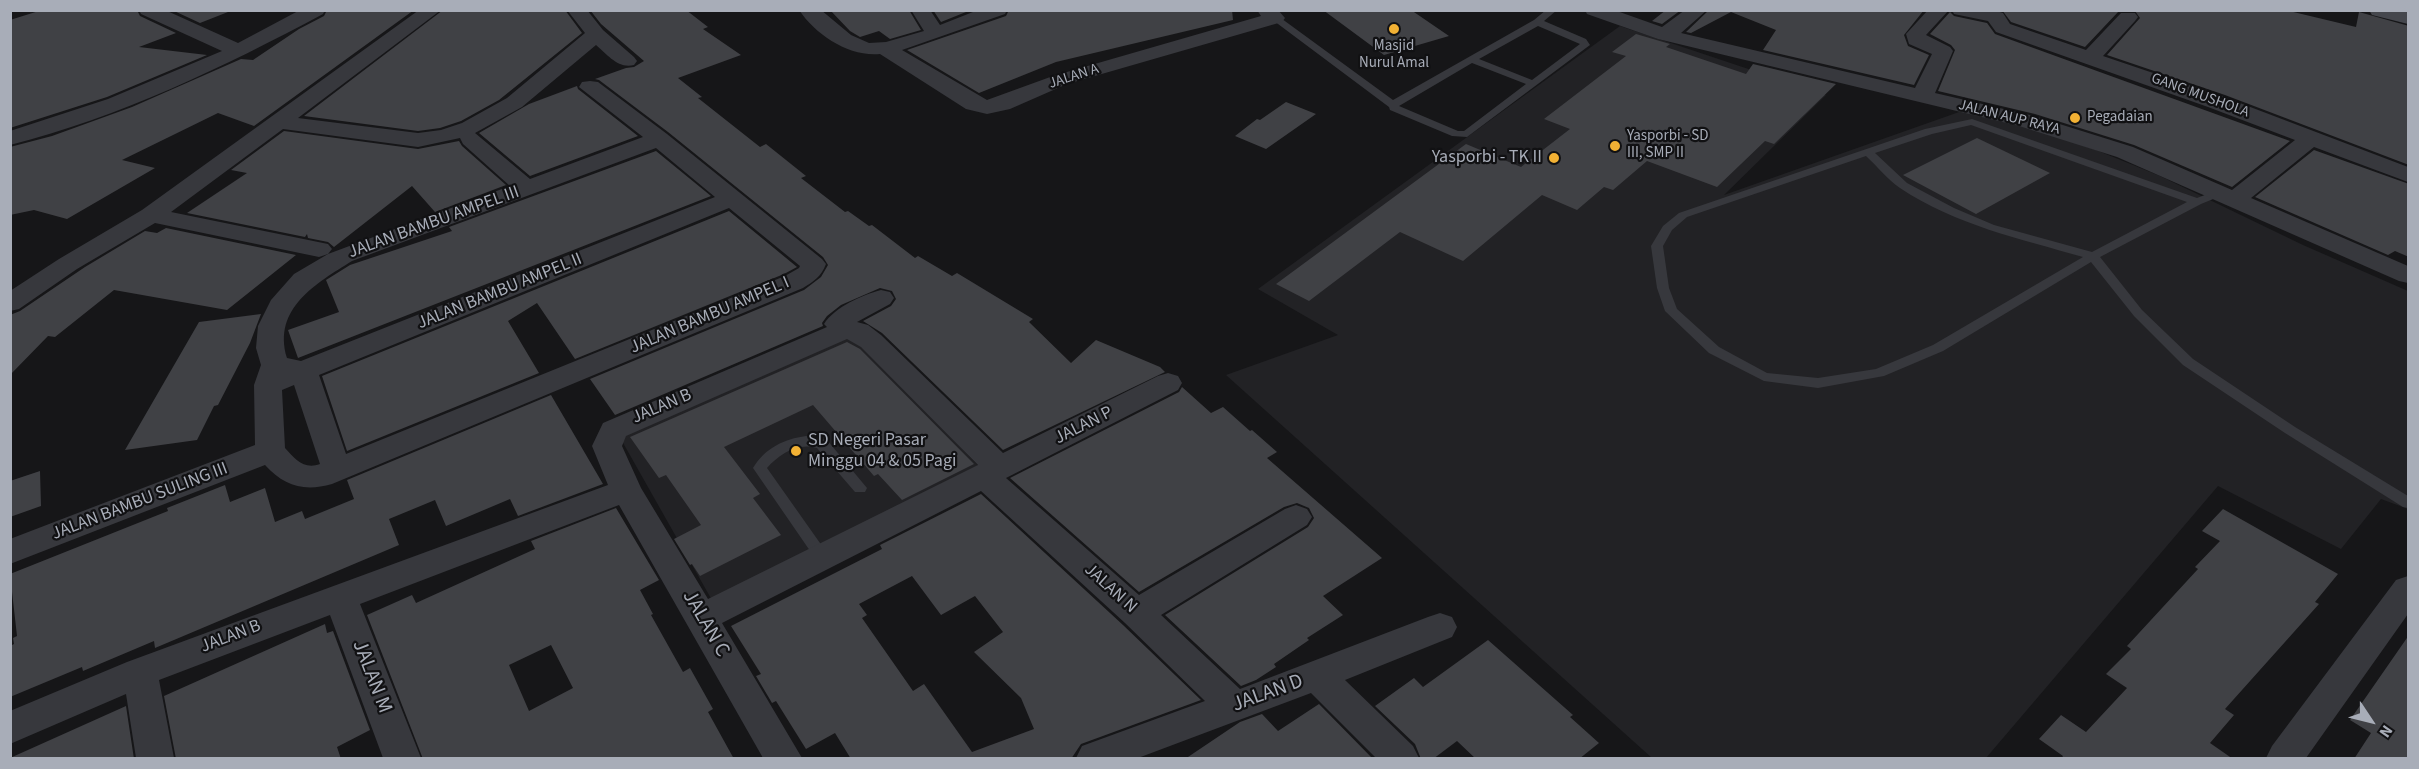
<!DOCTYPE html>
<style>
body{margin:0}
#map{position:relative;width:2419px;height:769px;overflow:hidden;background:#161618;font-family:"Source Sans 3",sans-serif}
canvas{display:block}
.frame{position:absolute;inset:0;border:12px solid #a8adb8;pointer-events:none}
.north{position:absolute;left:2341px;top:691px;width:60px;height:60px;-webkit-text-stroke:4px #111113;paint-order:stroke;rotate:125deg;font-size:16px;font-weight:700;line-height:24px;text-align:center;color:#a8adb8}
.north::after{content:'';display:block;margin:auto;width:21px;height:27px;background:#a8adb8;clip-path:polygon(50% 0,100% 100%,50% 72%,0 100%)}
</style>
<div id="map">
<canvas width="2419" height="769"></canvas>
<div class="frame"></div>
<div class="north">N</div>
</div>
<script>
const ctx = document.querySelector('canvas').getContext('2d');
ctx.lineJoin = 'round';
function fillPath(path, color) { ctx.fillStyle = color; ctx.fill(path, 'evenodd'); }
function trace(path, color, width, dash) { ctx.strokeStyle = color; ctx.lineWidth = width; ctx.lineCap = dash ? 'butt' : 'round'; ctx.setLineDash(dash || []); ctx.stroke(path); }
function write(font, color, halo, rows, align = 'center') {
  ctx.font = font + ' "Source Sans 3",sans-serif'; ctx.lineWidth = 4.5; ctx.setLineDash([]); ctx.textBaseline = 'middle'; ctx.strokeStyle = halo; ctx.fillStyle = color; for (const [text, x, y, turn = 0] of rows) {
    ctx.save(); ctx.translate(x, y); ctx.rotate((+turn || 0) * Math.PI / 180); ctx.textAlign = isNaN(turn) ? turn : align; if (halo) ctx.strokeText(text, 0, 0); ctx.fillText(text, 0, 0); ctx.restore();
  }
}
fillPath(new Path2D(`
 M1620,26l206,69 -102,100 238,-84 81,21 53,18 64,26 143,69 105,46v218l-27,-10 -40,50 -123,-63 -232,272h-334l-426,-383 112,-40 -80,-46z
 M854,331l126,137 -267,134 -95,-168z`), '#222225');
fillPath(new Path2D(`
 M42,10h95l3,6 36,17 -37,14 68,8 -100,42 -97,31v-108z
 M172,10h56v2l-28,11z
 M327,10h87l-160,116 -36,-13 -96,47 33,8 -88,51 -33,-9 -24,5v-68l42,-11 80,-29 109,-48 12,1 46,-31 25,-13z
 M443,10h122l17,23 -83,67 -38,21 -21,7 -22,3 -114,-15z
 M590,10h96l22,17 -5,2 38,26 -63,23 24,19 -4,1 62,49 6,-3 40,32 -5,2 44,34 3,-1 21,15 3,-1 43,33 3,-2 34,20 5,-3 76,46 -4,3 42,41 25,-23 64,27 5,5 -162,78 -121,-117 -19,-12 28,-15 5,-7 -4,-8 -12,-3 -39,17 -14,11 -5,7 1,3 -208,89 -25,-36 214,-89 17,-13 7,-12 -5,-8 -155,-125 -69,-52 -4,-1 31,-11 8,-1 10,-6 -43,-37z
 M830,10h79l12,20 -31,9 -11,-8 -19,6 -10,-6z
 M933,10h38l-30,12z
 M1009,10h223l1,10 -177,42 -77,31 -72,-43 99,-34z
 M1323,10h88l38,26 -65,19z
 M1666,10h15l-19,14 -10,-3z
 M1709,10h215l-20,25 4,11 21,9 -15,30 -151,-35 13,-20 -45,-18 -40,21 -5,-1z
 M2002,10h283l71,17 3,-15 50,14v139l-184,-70 -118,-40 33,-37 -5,-7h-16l-34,36 -74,-25z
 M1950,12l4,4 33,7 8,11 295,107 -58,46 -98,-42 -99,-31 -97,-23 17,-41 -4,-5 -21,-11z
 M1636,34l34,10 -4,3 80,27 7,-10 83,20 -62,60 -9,-3 -48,46 -70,-26 -34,29 -9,-3 -27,23 -35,-15 -79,66 -63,-29 -91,69 -33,-17 190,-140 55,23 49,-38 -26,-10 82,-63 -14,-4z
 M577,86l1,3 60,47 -108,40 -51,-43 50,-29z
 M1286,102l30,12 -50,35 -31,-13 22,-17 3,1z
 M284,131l134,18 41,-8 3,5 44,39 -71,27 -23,-26 -78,61 -6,-5 -20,-4 -1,-4 -2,3 -118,-24 60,-40 -16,-3z
 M1977,138l73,35 -74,41 -73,-39z
 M2314,150l95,34v73l-14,-6 -7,4 -133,-58z
 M656,151l55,45 -413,162 -10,-28 51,-18 -13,-32 24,-15 102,-34 -3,-4z
 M729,211l68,56 -13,7 -209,85 -38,-56 -29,18 31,52 -192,78 -25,-75z
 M166,228l130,27 -69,55 -113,-20 -59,47 -7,-1 -38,39v-60l10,-4 65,-44 60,-36 12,2z
 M261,314l-11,29 -32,62 -4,1 -17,34 -72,10 74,-128z
 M847,342l13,7 114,115 -72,36 -24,-26 -4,2 -61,-71 -89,42 36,47 -7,4 28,37 -81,41 -8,-12 -2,1 -16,-26 27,-14 -35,-50 -7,3 -29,-41z
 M1182,387l29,26 12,-6 27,24 2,-1 25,22 -10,6 115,100 -59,38 20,19 -36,23 2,2 -35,24 2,3 -20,13 -15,6 -76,-71 143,-88 6,-9 -5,-10 -12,-5 -13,4 -145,85 -129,-114 169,-86z
 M551,395l52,89 -85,32 -8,-17 -64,27 -11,-26 -46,19 10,26 -244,103 -1,-7 -71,30 -1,-4 -72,30v-51l4,-2 -1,-6 4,-2 -7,-62 158,-63 -1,-3 58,-23 5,17 35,-14 10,34 27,-11 3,8 49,-20 -7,-19z
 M40,471l1,35 -31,11v-36z
 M981,494l142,131 78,75 -120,44 -10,15h-220l-16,-26 -29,16 -30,-48 -4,2 -16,-27 5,-2 -30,-48 151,-77 -2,-4zM912,576l29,39 34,-19 28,36 -29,20 47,46 13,31 -62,23 -48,-68 -11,7 -51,-73 5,-3 -8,-11z
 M616,508l43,72 -19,10 13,24 -2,1 32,57 7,-4 23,41 -5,3 26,47h-311l-56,-144 45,-20 4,8 119,-54 -4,-8zM551,645l22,43 -44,23 -20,-46z
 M2223,509l115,65 -23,28 4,2 -94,105 9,6 -24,28 23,16h-172l2,-3 -24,-17 22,-24 25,17 41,-44 -21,-14 25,-25 -4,-3 71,-77 -3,-2 25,-26 -18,-10z
 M325,624l2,9 6,-2 37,99 -33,17 4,12h-165l-12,-63z
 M2409,635v124h-55l17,-26 -21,-13z
 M1488,640l85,75 -3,2 29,26 -20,16h-103l-19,-18 -24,18h-12l-6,-15 -40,-38 39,-28 9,9z
 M1319,704l54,55h-188l55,-37 22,-8 16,17z
 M126,706l8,53h-124v-1z`), '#404145');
fillPath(new Path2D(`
 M1546,10h11l-13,11 42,18 4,6 -123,92 -15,-1 -62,-26 -1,-3 -119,-89 8,-2 115,84 141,-80zM1538,26l42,18 -48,36 -53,-21zM1472,63l54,21 -62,47h-6l-59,-25z
 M1972,119l225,79 18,-7h8v4l-22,9 -101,53 42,53 51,49 102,68 113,69v12l-5,-1 -118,-74 -102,-68 -49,-49 -43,-54 -148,89 -59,25 -66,12 -54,-7 -55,-28 -44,-42 -8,-23 -6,-42 12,-20 16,-13 246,-84zM1971,125l216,77 -95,50 -98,-27 -40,-17 -47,-25 -32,-30 57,-19zM1866,156c11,10 22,24 34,32 55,37 121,51 183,69l-150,88 -57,24 -58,9 -51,-5 -48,-26 -42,-38 -8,-21 -6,-42 9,-16 15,-13z
 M806,436l21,4 40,48 -2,4h-10l-38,-44c-19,-6 -38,6 -50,20l60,85 3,4 -3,4 -5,2 -5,-2 -64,-93c12,-20 31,-29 53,-32z`), '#37383d');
fillPath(new Path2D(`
 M139,10h26l73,33 62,-33h25l-2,4c-99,53 -203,103 -313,131v-14l98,-32 114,-48 -81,-37z
 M419,10h22l-143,108 120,15 23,-3 21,-7 45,-25 78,-65 -18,-23h20l16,20 31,27 3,4 -3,4c-16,4 -26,-10 -38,-20l-74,62 -47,26 55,46 113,-42 -64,-50 3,-5 8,-1 8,1 69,52 155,125 4,5c-5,13 -12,17 -23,24l-471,196c-28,8 -48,2 -67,-19l-255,99v-25l245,-94 -1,-60 7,-20 -5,-17 2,-22 13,-26 23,-26 34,-20 -9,3 -164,-34 -78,46 -58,40 -9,2v-20l49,-32 83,-49zM283,129l135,18 42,-9 3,6 47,42 -182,68 4,-5 -4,-5 -157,-32zM656,148l59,49 -414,164 -14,-3c-15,-50 30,-75 65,-97zM729,208l71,58 -1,2 -14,8 -439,178 -27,-79zM294,385l26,79c-16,6 -25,-5 -35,-16l-3,-58z
 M799,10h22l30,25 18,8 17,-1 38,-11 -13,-21h19l10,15 38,-15h29l-2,4 -103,36 85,50 66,-24 208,-60 -4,-6h21l7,8 -3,4 -215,62 -57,25 -23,5 -21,-5 -86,-55c-31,3 -64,-19 -81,-44z
 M1585,10h29l48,17 23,-17h22l-26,23 234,55 17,-34 -23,-10 -3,-10 22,-24h21l-23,25 24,12 3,4 -18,42 99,23 99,31 99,43 63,-50 -87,-33 -212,-75 -8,-11 -34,-7 -2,-4h41l10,3 7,11 76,26 35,-37h14l3,4 -3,4 -32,35 121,41 184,70v15l-94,-35 -63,51 157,68v17l-9,-2 -282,-124 -98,-31 -361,-87 -71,-25z
 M881,290l9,2 4,6 -4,6 -33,18 11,3 13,10 122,118 155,-77 10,-3 10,3 4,7 -4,7 -172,88 133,117 146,-86 11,-4 11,4 5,8 -5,8 -146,90 79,74 188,-72 12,-4 12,4 5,10 -5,10 -107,43 68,66 6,12h-43l-65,-65 -173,65h-62l6,-12 123,-45 -80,-78 -144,-132 -259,132 80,135h-39l-144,-253 -259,99 61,154h-38l-53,-143 -171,65 15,78h-38l-10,-64 -116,50v-33l117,-49 481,-177 -16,-39 11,-23 224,-96 -3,-3c11,-17 38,-29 57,-34zM847,339l14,8 117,118 -270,134 -67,-111 -19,-42 4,-10z
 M2408,576v38l-102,144h-40l6,-12 124,-166z`), '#37383d');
fillPath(new Path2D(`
 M2369,10h39v14l-36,-9z`), '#45474d');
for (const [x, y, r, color] of [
 [1394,29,6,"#f2b134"],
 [2075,118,6,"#f2b134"],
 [1615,146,6,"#f2b134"],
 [1554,158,6,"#f2b134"],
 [796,451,6,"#f2b134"]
]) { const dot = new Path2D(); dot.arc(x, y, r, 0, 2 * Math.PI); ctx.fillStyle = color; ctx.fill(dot); trace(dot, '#111113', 2); }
write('15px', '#a8adb8', '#111113', [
 ["Masjid",1394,47,"center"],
 ["Nurul Amal",1394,64,"center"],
 ["Pegadaian",2087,118],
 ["Yasporbi - SD",1627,137],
 ["III, SMP II",1627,154]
], 'left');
write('15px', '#a8adb8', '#111113', [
 ["JALAN A",1074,77,-18],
 ["GANG MUSHOLA",2200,96,20],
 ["JALAN AUP RAYA",2009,118,14]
]);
write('18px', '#a8adb8', '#111113', [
 ["Yasporbi - TK II",1542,158],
 ["SD Negeri Pasar",808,441,"left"],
 ["Minggu 04 & 05 Pagi",808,462,"left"]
], 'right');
write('18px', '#a8adb8', '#111113', [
 ["JALAN BAMBU AMPEL III",434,223,-20],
 ["JALAN BAMBU AMPEL II",500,292,-22],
 ["JALAN BAMBU AMPEL I",710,316,-23],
 ["JALAN B",662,407,-23],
 ["JALAN P",1084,426,-27],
 ["JALAN BAMBU SULING III",140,502,-21],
 ["JALAN N",1110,589,42],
 ["JALAN B",231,637,-21]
]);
write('21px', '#a8adb8', '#111113', [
 ["JALAN C",705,624,60],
 ["JALAN M",371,677,69],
 ["JALAN D",1268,694,-20]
]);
</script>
